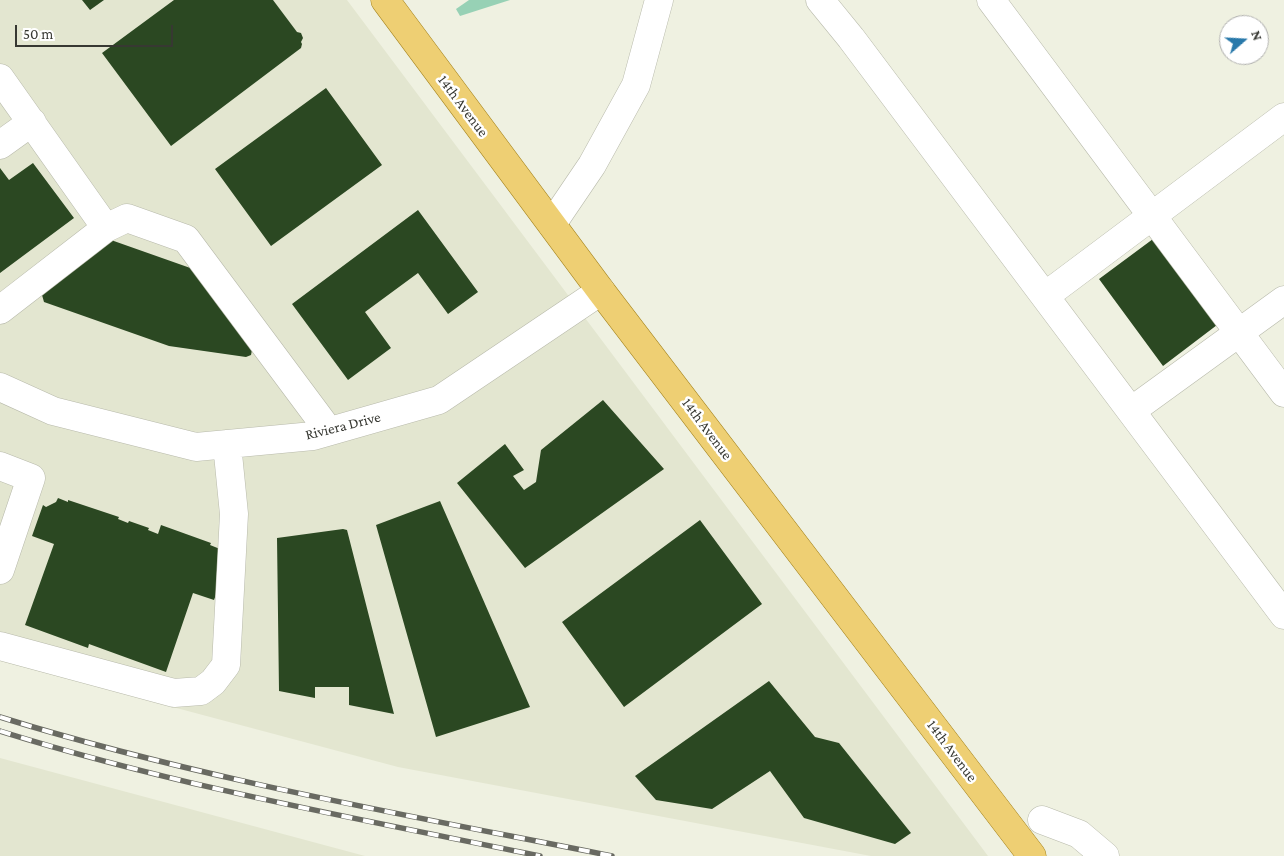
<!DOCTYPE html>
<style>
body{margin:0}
#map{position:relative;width:1284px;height:856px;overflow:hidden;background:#eff1e1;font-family:"Crimson Pro",serif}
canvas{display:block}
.north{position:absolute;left:1219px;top:15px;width:50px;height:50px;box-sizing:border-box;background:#fff;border:1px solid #afafad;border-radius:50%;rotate:71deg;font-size:14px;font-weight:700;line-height:20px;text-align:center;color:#373832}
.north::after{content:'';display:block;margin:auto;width:18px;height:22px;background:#2979aa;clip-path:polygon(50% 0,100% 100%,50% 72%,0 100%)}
.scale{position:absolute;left:15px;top:25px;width:158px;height:22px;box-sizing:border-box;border:2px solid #373832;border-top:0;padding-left:6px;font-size:15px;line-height:18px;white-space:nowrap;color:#373832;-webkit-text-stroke:4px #fff;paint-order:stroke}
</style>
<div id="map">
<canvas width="1284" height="856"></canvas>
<div class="north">N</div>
<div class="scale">50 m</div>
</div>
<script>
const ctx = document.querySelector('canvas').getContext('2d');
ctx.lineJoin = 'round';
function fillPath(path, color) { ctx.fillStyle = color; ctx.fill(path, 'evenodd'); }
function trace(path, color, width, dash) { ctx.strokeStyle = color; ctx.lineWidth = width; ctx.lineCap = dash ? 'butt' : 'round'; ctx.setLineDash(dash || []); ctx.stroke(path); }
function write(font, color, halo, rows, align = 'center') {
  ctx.font = font + ' "Crimson Pro",serif'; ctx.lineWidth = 5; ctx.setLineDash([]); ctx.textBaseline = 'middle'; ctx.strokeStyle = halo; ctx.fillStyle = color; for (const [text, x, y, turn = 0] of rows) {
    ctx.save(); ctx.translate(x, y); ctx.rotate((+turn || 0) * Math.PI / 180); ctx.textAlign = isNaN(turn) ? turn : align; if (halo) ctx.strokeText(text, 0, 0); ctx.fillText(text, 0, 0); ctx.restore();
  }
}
fillPath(new Path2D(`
 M0,0h347l641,856h-117l-473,-89 -398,-106z
 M0,758l365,98h-365z`), '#e3e6d0');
fillPath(new Path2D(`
 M469,0h41l-50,16 -4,-7z`), '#97d1b5');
fillPath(new Path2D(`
 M82,0h22l-14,10z
 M174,0h99l24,32 4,1 2,5 -2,4 1,2 -1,4 -130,98 -69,-93z
 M326,88l56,77 -111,81 -56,-77z
 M33,163l41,55 -74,55v-105l9,12z
 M418,210l60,82 -30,22 -30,-41 -53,39 26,36 -43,32 -56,-76z
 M1153,239l64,86 -54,41 -64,-87z
 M111,240l85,30 56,80 -1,5 -5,2 -77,-11 -125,-44 -2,-7z
 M603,400l61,69 -139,99 -68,-85 48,-39 19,26 -11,6 11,14 12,-8 5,-32z
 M58,498l10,4v-2l51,17 -1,2 10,4 1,-2 20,7 -1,2 10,4 3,-9 50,18 -1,2 10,4 7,15 -13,36 -21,-7 -27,79 -77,-28 -1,4 -63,-23 29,-81 -22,-8 11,-31 3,2 10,-5z
 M440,501l90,206 -94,30 -60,-212z
 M700,520l62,84 -138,103 -62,-85z
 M343,529l4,1 47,184 -45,-9v-18h-34v11l-36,-7 -2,-153z
 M769,681l46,56 24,6 72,90 -16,11 -91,-26 -34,-47 -58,38 -56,-9 -21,-24z`), '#2b4822');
const minor = new Path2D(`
 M820,0l31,38 433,577
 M991,0l293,393
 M0,78l106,150
 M0,145l32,-23
 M552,224l40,-59 44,-80 23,-85
 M1045,296l239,-179
 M0,310l106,-82 21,-10 59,21 143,192
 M0,387l53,24 143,36 117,-11 126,-36 162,-109
 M1131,411l153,-111
 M0,466l31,12 -31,92
 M0,646l174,47 27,-2 12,-9 13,-17 8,-151 -7,-70
 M1042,820l37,14 26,22`);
const major = new Path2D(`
 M385,0l216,291 431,565`);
trace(minor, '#b8baab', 29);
trace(major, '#a6851f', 29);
trace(minor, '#fff', 28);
trace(major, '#eecf73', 28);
const rail = new Path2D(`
 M0,717c200,62 407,98 612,139
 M0,731c176,55 359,88 540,125`);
trace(rail, '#696a62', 5.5);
trace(rail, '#fff', 4, [11]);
write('15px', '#373832', '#fff', [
 ["14th Avenue",463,106,53],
 ["Riviera Drive",343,426,-14],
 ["14th Avenue",707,429,53],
 ["14th Avenue",952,751,53]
]);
</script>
